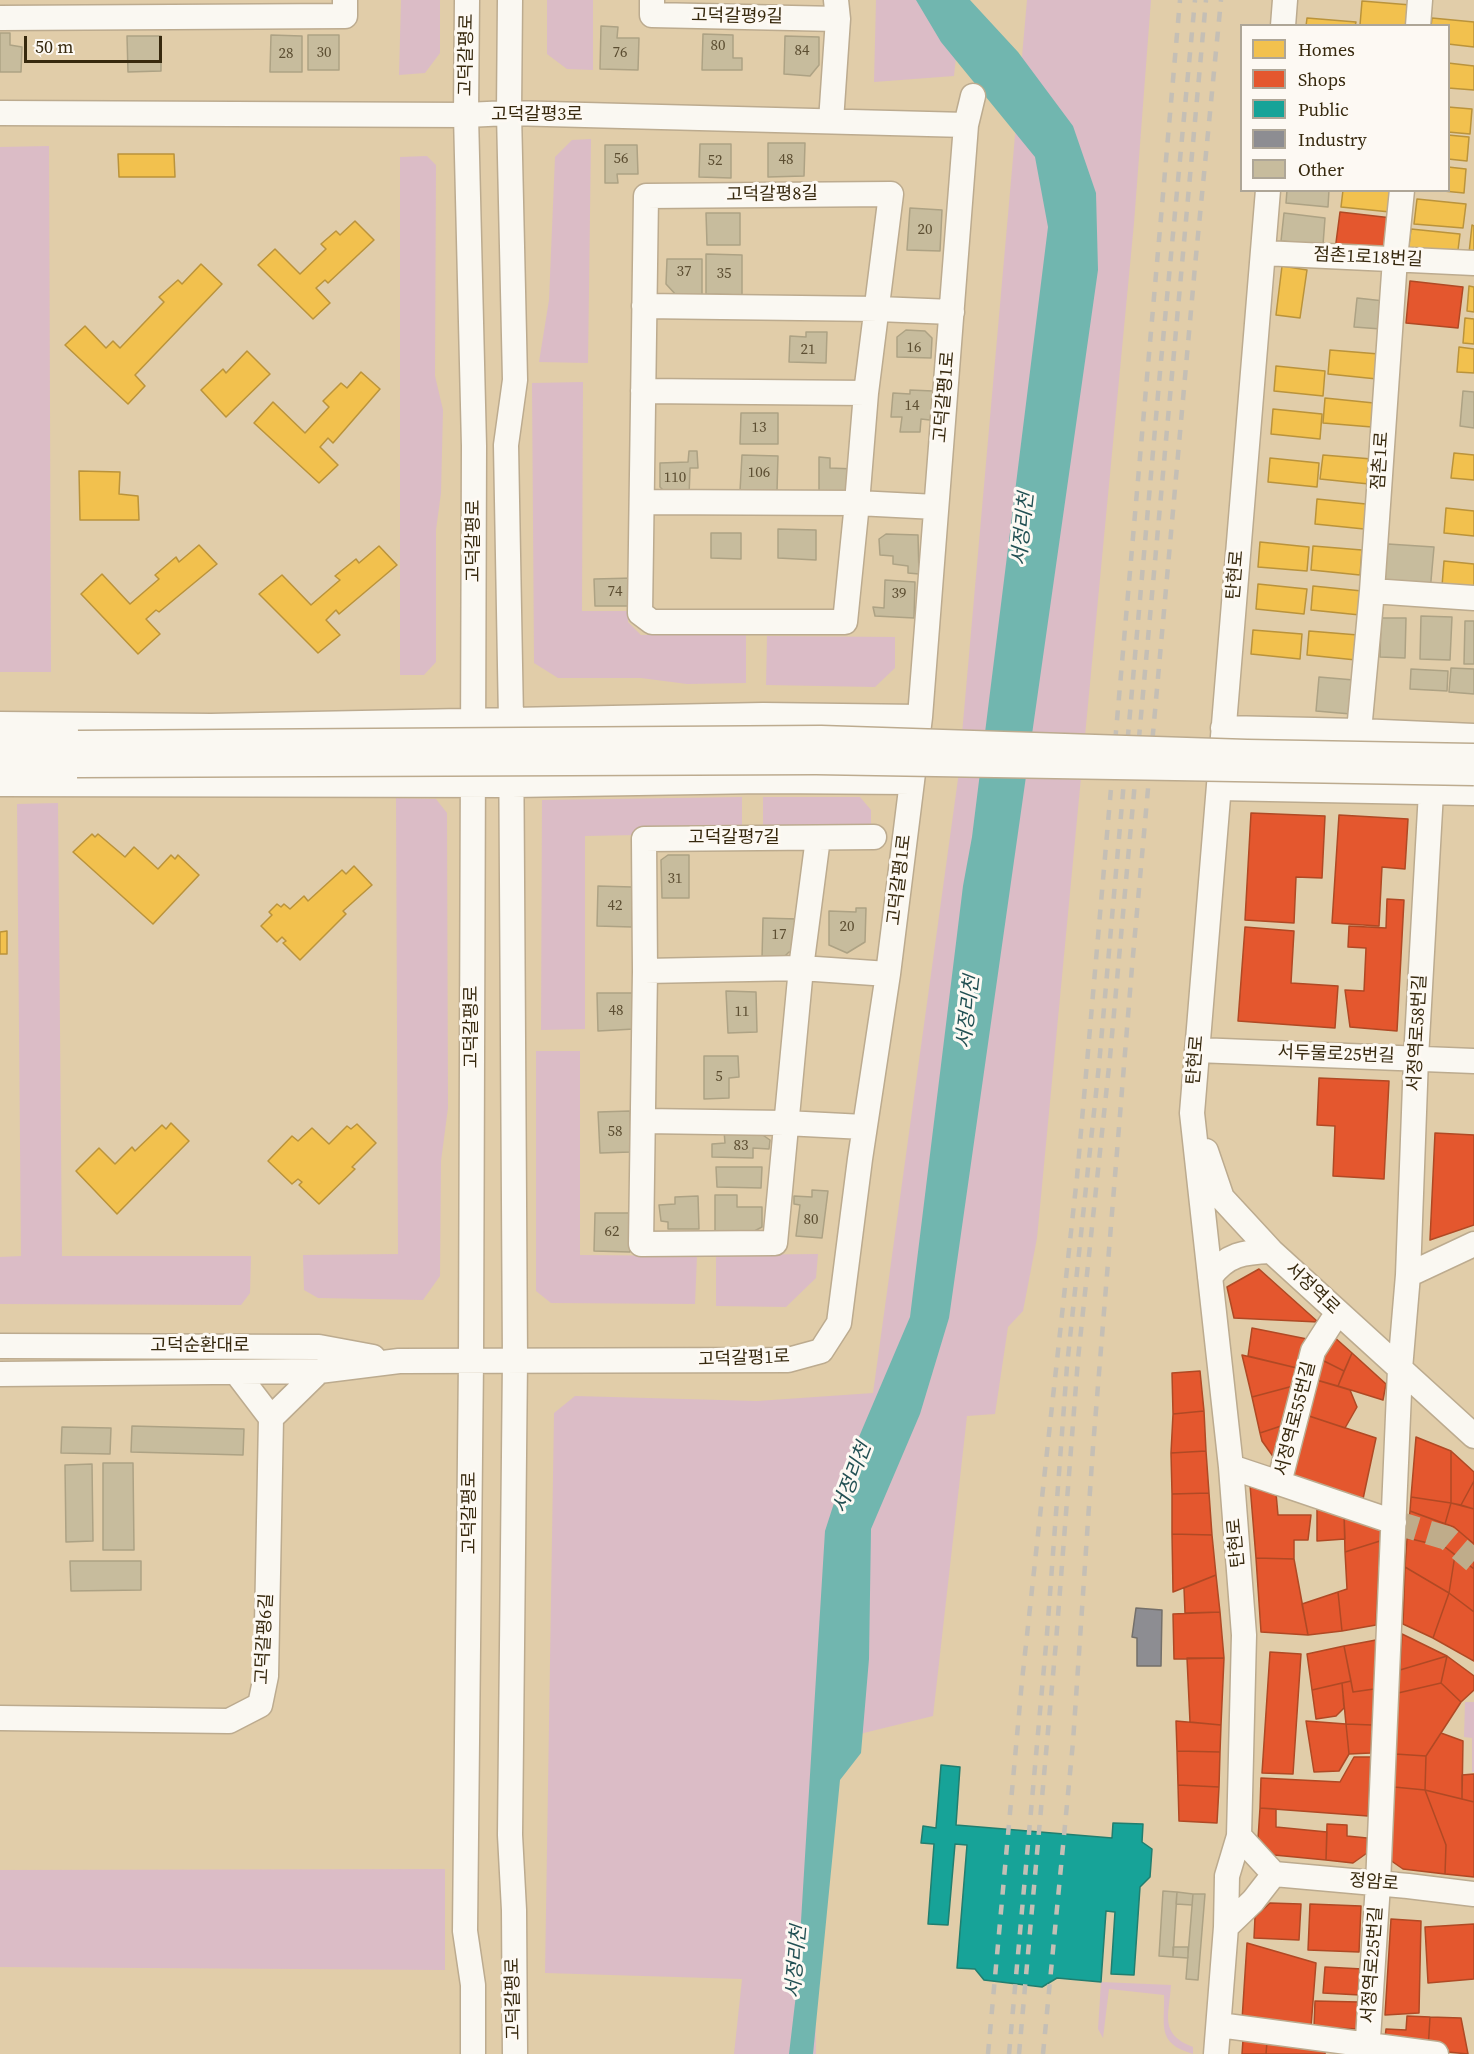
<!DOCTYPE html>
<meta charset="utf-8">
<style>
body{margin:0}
#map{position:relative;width:1474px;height:2054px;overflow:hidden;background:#e1cda9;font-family:"Source Serif 4",serif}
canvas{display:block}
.legend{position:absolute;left:1240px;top:24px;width:210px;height:168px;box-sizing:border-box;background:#fdf9f3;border:2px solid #aea697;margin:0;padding:8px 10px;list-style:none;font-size:18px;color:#37290e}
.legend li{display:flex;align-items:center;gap:12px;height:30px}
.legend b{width:30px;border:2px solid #aea697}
.scale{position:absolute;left:24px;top:36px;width:138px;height:27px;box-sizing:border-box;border:3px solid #37290e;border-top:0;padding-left:8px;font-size:18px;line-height:21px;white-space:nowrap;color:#37290e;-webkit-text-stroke:4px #fdf9f3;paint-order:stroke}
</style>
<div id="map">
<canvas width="1474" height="2054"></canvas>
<ul class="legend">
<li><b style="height:16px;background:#f2c14e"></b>Homes</li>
<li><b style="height:16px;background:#e4572e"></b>Shops</li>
<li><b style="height:16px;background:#17a398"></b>Public</li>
<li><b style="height:16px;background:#8d8d92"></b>Industry</li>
<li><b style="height:16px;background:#c7bc9d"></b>Other</li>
</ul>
<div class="scale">50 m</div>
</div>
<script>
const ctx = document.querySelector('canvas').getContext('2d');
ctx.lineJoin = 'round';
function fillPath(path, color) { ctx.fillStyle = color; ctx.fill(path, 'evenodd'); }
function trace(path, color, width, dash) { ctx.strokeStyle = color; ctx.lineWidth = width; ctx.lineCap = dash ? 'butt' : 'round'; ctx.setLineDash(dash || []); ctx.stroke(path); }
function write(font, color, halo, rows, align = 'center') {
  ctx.font = font + ' "Source Serif 4","Noto Sans KR",serif'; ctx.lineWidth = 6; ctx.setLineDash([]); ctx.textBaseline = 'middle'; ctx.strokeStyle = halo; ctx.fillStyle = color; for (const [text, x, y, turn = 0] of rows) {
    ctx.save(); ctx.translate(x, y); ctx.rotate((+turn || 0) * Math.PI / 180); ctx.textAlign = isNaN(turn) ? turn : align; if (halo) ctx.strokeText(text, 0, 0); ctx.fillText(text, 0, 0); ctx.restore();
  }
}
fillPath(new Path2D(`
 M401,0h39v53l-15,20 -26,2z
 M547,0h46v70l-26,-1 -20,-15z
 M876,0h86l-8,76 -80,6z
 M1027,0h124l-17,223 -97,1015 -14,73 -15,16 -13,87 -28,2 -34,300 -106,26 -12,239 1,73h-82l8,-75 -197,-6 9,-560 21,-17 182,5 116,-8 85,-614z
 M591,139l-3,224 -49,-1 10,-62 6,-143 17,-17z
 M49,146l2,526h-51v-525z
 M427,156l9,9 -1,211 8,34 -2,83 -5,37v132l-12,13h-24v-518z
 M583,382l-1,229h47l-1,11 13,13 105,-1v49l-59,1 -46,-6h-83l-24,-15 -2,-280z
 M767,636l128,1v31l-20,19 -109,-2z
 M742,797v36l-157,3v193l-44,1 1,-230z
 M763,797h97l11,13v22l-108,2z
 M396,798l40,1 11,14 1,295 -7,53 -1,115 -17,24 -105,-2 -14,-8 -1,-35 95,-1z
 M58,803l4,453h189l-1,37 -9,12 -241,-1v-47l21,-1 -4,-452z
 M536,1051h44v204l117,1 -2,48 -144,-1 -15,-12z
 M818,1254l-2,24 -30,29 -70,-1v-51z
 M1465,1702h9v70h-2v-34l-8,-1z
 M445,1869v101l-445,-3v-97z
 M1101,1982l70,3c-2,31 -12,49 22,62v7c-37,-11 -28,-28 -29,-59l-55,-6 -6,49 -5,-9z`), '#dbbcc6');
fillPath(new Path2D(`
 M916,0h54l48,52 55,74 23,67 2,77 -149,1048 -29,96 -49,115 -2,130 -8,94 -21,27 -27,274h-24l8,-68 28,-455 19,-59 66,-155 53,-431 9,-49 76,-610 -13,-70 -94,-115z`), '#71b6af');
const homes = new Path2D(`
 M1362,1l49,4 -2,21 -49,-1z
 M1307,18l49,4 -1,4h-49z
 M1432,18l42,4v25l-26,-3v-18h-17z
 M1448,63l26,3v24l-26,-2z
 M1448,107l24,2 -2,25 -22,-2z
 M1448,135l21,2 -2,24 -19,-2z
 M118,154h56l1,23h-56z
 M1448,167l18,2 -2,24 -31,-3h15z
 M1343,190h49l-2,22 -49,-5z
 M1417,199l49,5 -3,24 -49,-4z
 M355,221l19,19 -46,43 -3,-3 -9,8 14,15 -17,16 -55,-54 17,-16 25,25 26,-25 -5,-5 15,-13 4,4z
 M1472,225l2,1v27h-5z
 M1411,229l49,5 -3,24 -49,-5z
 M201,264l21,20 -87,91 10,11 -17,18 -63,-59 20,-19 21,22 7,-7 7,7 44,-46 -5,-5 19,-17 4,4z
 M1282,266l25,4 -7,48 -24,-3z
 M1469,286l5,1v25l-7,-1z
 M1465,318l9,1v25l-11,-1z
 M1459,347l15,2v24l-17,-1z
 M1330,350l49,4 -2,25 -49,-5z
 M247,351l23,23 -44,43 -25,-27 22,-21 3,4z
 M1276,366l49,5 -2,25 -49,-5z
 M361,372l19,17 -47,54 -5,-5 -8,9 18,18 -19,18 -65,-60 19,-21 32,31 24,-26 -6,-6 18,-18 6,5z
 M1325,398l49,5 -2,24 -49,-4z
 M1273,409l49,5 -2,25 -49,-5z
 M1454,453l20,2v25l-23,-2z
 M1323,455l49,4 -3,25 -49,-5z
 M1270,458l49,5 -2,24 -49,-5z
 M79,471l41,1 -1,22 19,2 1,24h-59z
 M1317,499l49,5 -2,25 -49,-5z
 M1446,508l28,3v25l-30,-3z
 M1260,542l49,5 -2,24 -49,-4z
 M199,545l18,19 -58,48 -3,-2 -10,9 14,15 -22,20 -57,-60 21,-20 28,30 29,-25 -4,-4 21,-18 3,5z
 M379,546l18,19 -58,49 -3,-4 -10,10 14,15 -22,18 -59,-59 23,-19 29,30 29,-25 -5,-4 21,-17 3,4z
 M1313,546l49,4 -2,25 -49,-5z
 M1444,561l30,3v25l-32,-3z
 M1258,584l49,5 -3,25 -48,-5z
 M1313,586l49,5 -2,24 -49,-5z
 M1253,630l49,4 -2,25 -49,-5z
 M1309,631l49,4 -2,25 -49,-5z
 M92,834l3,3 3,-3 27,23 9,-10 24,22 13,-14 4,4 3,-4 21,20 -46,49 -80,-72z
 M354,866l18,19 -29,26 3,3 -46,46 -17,-17 3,-2 -4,-4 -5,5 -16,-16 11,-11 -3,-3 8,-8 4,3 3,-3 6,5 14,-13 4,5 34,-31 4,4z
 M7,931v23h-7v-22z
 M171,1123l18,18 -72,73 -41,-43 23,-23 16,16 17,-17 3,4 27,-26 4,4z
 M357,1124l19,19 -24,24 3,2 -36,35 -20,-19 3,-3 -4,-3 -6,5 -24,-23 24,-25 6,5 14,-13 17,16 18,-18 4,3z`);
fillPath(homes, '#f2c14e');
trace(homes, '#ba933b', 1.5);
const shops = new Path2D(`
 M1340,212l52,6v22l-14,13 -43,-3z
 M1410,281l53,6 -5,41 -52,-5z
 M1251,813l74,3 -3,62 -26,-1 -2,46 -49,-3z
 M1339,815l69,4 -3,50 -23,-2 -3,59 -47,-3z
 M1387,899l17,1 -7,131 -47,-4 -5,-37 19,1 2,-43 -18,-1 1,-21 37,2z
 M1245,927l49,4 -3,52 47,3 -3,42 -97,-7z
 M1319,1078l70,3 -5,98 -51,-3 2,-50 -18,-1z
 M1435,1133l39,2v90l-44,15z
 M1259,1269l59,53 -84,-4 -7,-31z
 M1252,1328l55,11 -6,30 -53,-13z
 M1333,1336l19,17 -8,18 -24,-12z
 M1352,1353l34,31 -3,16 -45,-14z
 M1242,1355l59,14 -4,16 -45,12z
 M1320,1359l24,12 -6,15 -25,-7z
 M1200,1371l4,40 -31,3 -1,-41z
 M1313,1379l37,11 7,17 -12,21 -42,-14z
 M1297,1385l-10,39 -27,9 -8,-36z
 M1204,1411l2,40 -35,2 2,-39z
 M1303,1414l73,24 -13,61 -74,-20z
 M1287,1424l-10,38 -15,-21 -2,-8z
 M1416,1437l35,14v52l-40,-6z
 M1206,1451l3,42 -37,1 -1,-41z
 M1451,1451l23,21v9l-13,24 -10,-2z
 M1474,1481v28l-13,-4z
 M1250,1485l26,8 2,22h33l-3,25h-14v19l-38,-1z
 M1209,1493l3,42 -40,-1v-40z
 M1411,1497l40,6 -6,21 -35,-13z
 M1451,1503l23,6v35l-20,-17 -9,-3z
 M1317,1505l27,8 1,26 -28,2z
 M1410,1511l44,16 20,17v25l-29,-22 -38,-9z
 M1344,1513l37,11 -1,17 -35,11z
 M1172,1534l40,1 4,40 -43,17z
 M1407,1538l38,9 10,8 -6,38 -44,-26z
 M1380,1541l-4,84 -34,6 -4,-39 9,-3 -2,-37z
 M1455,1555l19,14v43l-25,-19z
 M1256,1558l38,1 14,76 -47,-3z
 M1405,1567l44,26 -16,45 -30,-14z
 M1216,1575l4,37 -35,1 -1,-25z
 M1338,1592l4,39 -34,4 -6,-31z
 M1449,1593l25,19v49l-41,-23z
 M1220,1612l4,46 -50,1 -1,-45z
 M1402,1634l45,22 -47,14z
 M1376,1640l-2,49 -21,3 -9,-46z
 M1344,1646l7,35 -39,9 -5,-36z
 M1270,1652l31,2 -8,120 -31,-1z
 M1447,1656l-6,27 -43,10 2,-23z
 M1447,1656l27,20v14l-13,12 -20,-19z
 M1187,1658h37l-3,67 -31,-3z
 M1351,1681l2,11 21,-3 -2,36 -26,-1 -4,-41z
 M1342,1683l2,25 -8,8 -20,3 -4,-29z
 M1441,1683l20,19 -35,54 -31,-2 3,-61z
 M1176,1721l45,4 -1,27 -43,-1z
 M1306,1721l40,3 3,30 -10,17 -25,1z
 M1346,1724l26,1 -1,28 -22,1z
 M1441,1733l22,8 -1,58 -37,-9 1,-34z
 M1177,1751l43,1 -1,35 -41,-2z
 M1395,1754l31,2 -1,34 -31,-3z
 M1354,1757h17l-3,59 -108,-8 1,-30 79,4z
 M1474,1774v28l-12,-3v-24z
 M1178,1785l41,2 -2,36 -38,-2z
 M1394,1787l31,3 21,55 -1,29 -42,-5 -13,-9z
 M1425,1790l49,12v75l-29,-3 1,-29z
 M1260,1808l16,1v18l51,5 -1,28 -52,-5 -16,-16z
 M1327,1824l20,1v11l20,2v15l-14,10 -27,-3z
 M1270,1903l31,1 -2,36 -45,-2 1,-21z
 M1310,1904l51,2 -2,46 -51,-2z
 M1391,1919l30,2 -2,92 -34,2z
 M1474,1924v55l-46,4 -3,-56z
 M1247,1943l69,20 -5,64 -69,-7z
 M1325,1967l37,2 -2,26 -37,-2z
 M1315,2001l44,1 -1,27 -44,-2z
 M1407,2016l23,1 -2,33 -44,-3 2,-18 20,1z
 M1430,2017l31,1 7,36 -40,-4z
 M1243,2040l24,2 -1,12h-24z
 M1267,2042l59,3 -1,9h-59z`);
fillPath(shops, '#e4572e');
trace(shops, '#b04924', 1.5);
const public = new Path2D(`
 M941,1765l19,2 -4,58 156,13 1,-15 30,1 -1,18 10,7 -2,28 -10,10 -6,88 -23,-1 4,-62 -9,-1 -5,71 -44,-4 -15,9 -58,-7 -9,-11 -18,-1 10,-123 -12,-1 -7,81 -20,-1 6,-80 -13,-1 2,-17 13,2z`);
fillPath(public, '#17a398');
trace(public, '#217e6f', 1.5);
const industry = new Path2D(`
 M1136,1608l26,2 -1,56h-24v-28l-5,-1z`);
fillPath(industry, '#8d8d92');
trace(industry, '#736f6a', 1.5);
const building = new Path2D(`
 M601,26l17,1 -1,11h22l-1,32 -38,-1z
 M0,33h10v12l12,2 -1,25h-21z
 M703,34l30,1v23h9v12h-40z
 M271,35l31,1v36h-32z
 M308,35h31v35h-31z
 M127,36h34v35l-33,1z
 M785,36l34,1v28l-9,11 -26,-2z
 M768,143h37l-1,33 -36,1z
 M700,144h31v34l-32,-1z
 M605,145h32l1,29h-21l1,9h-13z
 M1287,190h42l-1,17 -42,-4z
 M910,208l32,2 -2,41 -33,-1z
 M706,213h34v32h-33z
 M1284,213l41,5 -2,27 -42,-4z
 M706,254l36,1v40l-36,-1z
 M667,259h35v36l-25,1 -11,-12z
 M1357,298l27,3 -3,28 -27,-2z
 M906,330l19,1 7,7 -1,20 -34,-1v-20z
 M806,332h21l-1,31 -37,-1 1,-26 16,1z
 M910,390l23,1 -3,29 -9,-1 -1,13h-20l2,-15h-11l2,-24 17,1z
 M1463,391l11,1v36l-14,-2z
 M741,413h37v31h-38z
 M689,451h8l1,17h-8l-1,29 -20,-1 -9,-9v-24l28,-1z
 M742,455l36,1 -1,35h-37z
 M819,457l11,1v10l25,1 -10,28 -26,-1z
 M778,529l38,1v30l-38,-2z
 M711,533h30v26l-30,-1z
 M886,534l32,1 1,39 -11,-1v-7l-15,-2v-8l-13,-1 -1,-16z
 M1388,544l46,3 -4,45 -46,-11z
 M634,578l1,28h-40l-1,-27z
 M885,580l30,2 -1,36 -39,-2 -2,-9 11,1z
 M1421,616l31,1 -2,43 -30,-1z
 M1381,618h25l-1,40 -25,-1z
 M1465,621h9v43h-10z
 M1451,668l23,1v25l-25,-2z
 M1411,669l37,2 -1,20 -37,-2z
 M1319,677l35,3 -3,34 -35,-3z
 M668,855h21v43h-27l-1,-38z
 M598,886l34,1v40l-35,-1z
 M856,908h10l-1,34 -18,11 -18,-8v-34l27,1z
 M763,918l34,1 -2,33h-6l-8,8 -19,-1z
 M726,991l30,1 1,40 -29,1z
 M597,993h36l1,36 -36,2z
 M704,1056h34l1,21 -10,1v20l-25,1z
 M630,1111l1,41 -31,1 -2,-41z
 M724,1131l36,2 10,7 -1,9 -16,-1v10l-41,-1v-13l13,-1z
 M716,1167h46l-1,21 -44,-1z
 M812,1190l16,1 -6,47 -26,-2 4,-31 -6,-1v-8l18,1z
 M715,1195h22v12h25v20l-15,8 -32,-1z
 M698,1196l1,33h-31v-7l-7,-1 -2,-16 16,-1v-7z
 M595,1213h34l1,39 -36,-1z
 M132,1426l112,3 -1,26 -112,-3z
 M62,1427l49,1 -1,26 -49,-1z
 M103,1463h30l1,87h-31z
 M92,1464l1,77 -27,1 -1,-77z
 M70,1561h71v29l-70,1z
 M1163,1891l14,1 -4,65 -14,-1z
 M1177,1892l16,2 -1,11 -16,-1z
 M1193,1894h12l-7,86 -12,-1z
 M1173,1947h15v11l-15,-1z`);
fillPath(building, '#c7bc9d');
trace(building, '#ada284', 1.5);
trace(new Path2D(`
 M1394,1522l53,16 27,23`), '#bfac8a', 24, [24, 12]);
const minor = new Path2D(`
 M467,0l-1,115 8,331 -3,914 -6,571 8,54v69
 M510,0l-1,113 6,267 -9,65 5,275 4,640 -5,475 4,75 1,144
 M652,0v15l186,4
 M0,18l345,-2v-16
 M1283,26l2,-26
 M1418,26l2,-26
 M0,113l466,2 43,-2 457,12
 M831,121l7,-102 -2,-19
 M1263,253l211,10
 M644,306l234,3 74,3
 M643,391l223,2
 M642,502l215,1 -12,119h-193l-12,-9 6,-417 245,-2 -25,199 -9,110 79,4
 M1372,591l102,7
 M0,724l211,2 552,-11 157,2
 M1223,728l136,3 115,5
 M1359,731l13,-140 23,-332 7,-69
 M0,743h78
 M0,764l77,1
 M0,784l512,1 251,-4 149,1
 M1219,788l255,5
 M818,838l-17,130 -26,275 -134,1 4,-273 -1,-132 230,-2
 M645,971l156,-3 87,6
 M1197,1050l277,11
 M644,1121l141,2 79,4
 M1206,1151l16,47 49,53 203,185
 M1408,1275l66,-31
 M1210,1277c17,-23 34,-25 61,-26
 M1338,1312l-25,39 -34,132 115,39
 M0,1346l319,1 54,10
 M236,1372l35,46
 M0,1374l319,-3 80,-10 389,-1 33,-9 18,-28 21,-164 28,-185 32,-257 46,-592 7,-29
 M271,1418l48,-47
 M1231,1467l48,16
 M0,1718l229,3 31,-16 6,-29 5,-258
 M1239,1836l35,38
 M1274,1874l134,12 66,8
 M1226,1927l27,-26 21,-27
 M1219,2025l217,29
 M1216,2054l10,-127 1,-51 12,-40 5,-201 -13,-168 -39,-354 76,-923
 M1367,2054l11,-170 22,-515 8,-94 8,-217 15,-266`);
trace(minor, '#bcab8f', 27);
trace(minor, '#faf8f2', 24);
trace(new Path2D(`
 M988,2054l34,-373 55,-504 103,-1177
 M1009,2054l38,-420 20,-268 32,-301 61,-693 35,-372
 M1019,2054l37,-412 22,-283 32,-302 96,-1057
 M1043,2054l30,-312 20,-295 39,-480 63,-701 26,-266`), '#c5bfb5', 4.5, [10, 10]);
const minorBridge = new Path2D(`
 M78,743l743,-5 426,14 227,4
 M77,765l739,-3 658,11`);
trace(minorBridge, '#bcab8f', 27, []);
trace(minorBridge, '#faf8f2', 24);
write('15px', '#5c4e32', null, [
 ["80",718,46],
 ["84",802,51],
 ["30",324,53],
 ["76",620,53],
 ["28",286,54],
 ["56",621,159],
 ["48",786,160],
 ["52",715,161],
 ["20",925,230],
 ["37",684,272],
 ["35",724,274],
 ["16",914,348],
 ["21",808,350],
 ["14",912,406],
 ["13",759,428],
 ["106",759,473],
 ["110",675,478],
 ["74",615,592],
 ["39",899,594],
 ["31",675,879],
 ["42",615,906],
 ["20",847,927],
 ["17",779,935],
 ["48",616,1011],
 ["11",742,1012],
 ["5",719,1077],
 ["58",615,1132],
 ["83",741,1146],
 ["80",811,1220],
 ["62",612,1232]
]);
write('18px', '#37290e', '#fdf9f3', [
 ["고덕갈평9길",737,17,1],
 ["고덕갈평로",467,55,-89],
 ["고덕갈평3로",537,115],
 ["고덕갈평8길",772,195,-1],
 ["점촌1로18번길",1368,258,3],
 ["고덕갈평1로",945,397,-85],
 ["점촌1로",1381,461,-86],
 ["고덕갈평로",474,541,-90],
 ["탄현로",1236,575,-85],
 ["고덕갈평7길",734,838],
 ["고덕갈평1로",900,880,-83],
 ["고덕갈평로",472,1027,-90],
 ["서정역로58번길",1418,1033,-87],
 ["서두물로25번길",1336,1055,2],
 ["탄현로",1196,1060,-85],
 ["서정역로",1312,1289,43],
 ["고덕순환대로",200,1346],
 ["고덕갈평1로",744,1359,-2],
 ["서정역로55번길",1296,1419,-76],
 ["고덕갈평로",470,1513,-90],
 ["탄현로",1237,1543,-95],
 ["고덕갈평6길",265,1639,-87],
 ["정암로",1374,1883,5],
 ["서정역로25번길",1373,1965,-86],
 ["고덕갈평로",514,1999,-91]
]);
write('italic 20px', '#225053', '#fdf9f3', [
 ["서정리천",1024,529,-84],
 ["서정리천",969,1012,-83],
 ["서정리천",853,1478,-69],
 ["서정리천",797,1962,-85]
]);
</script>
